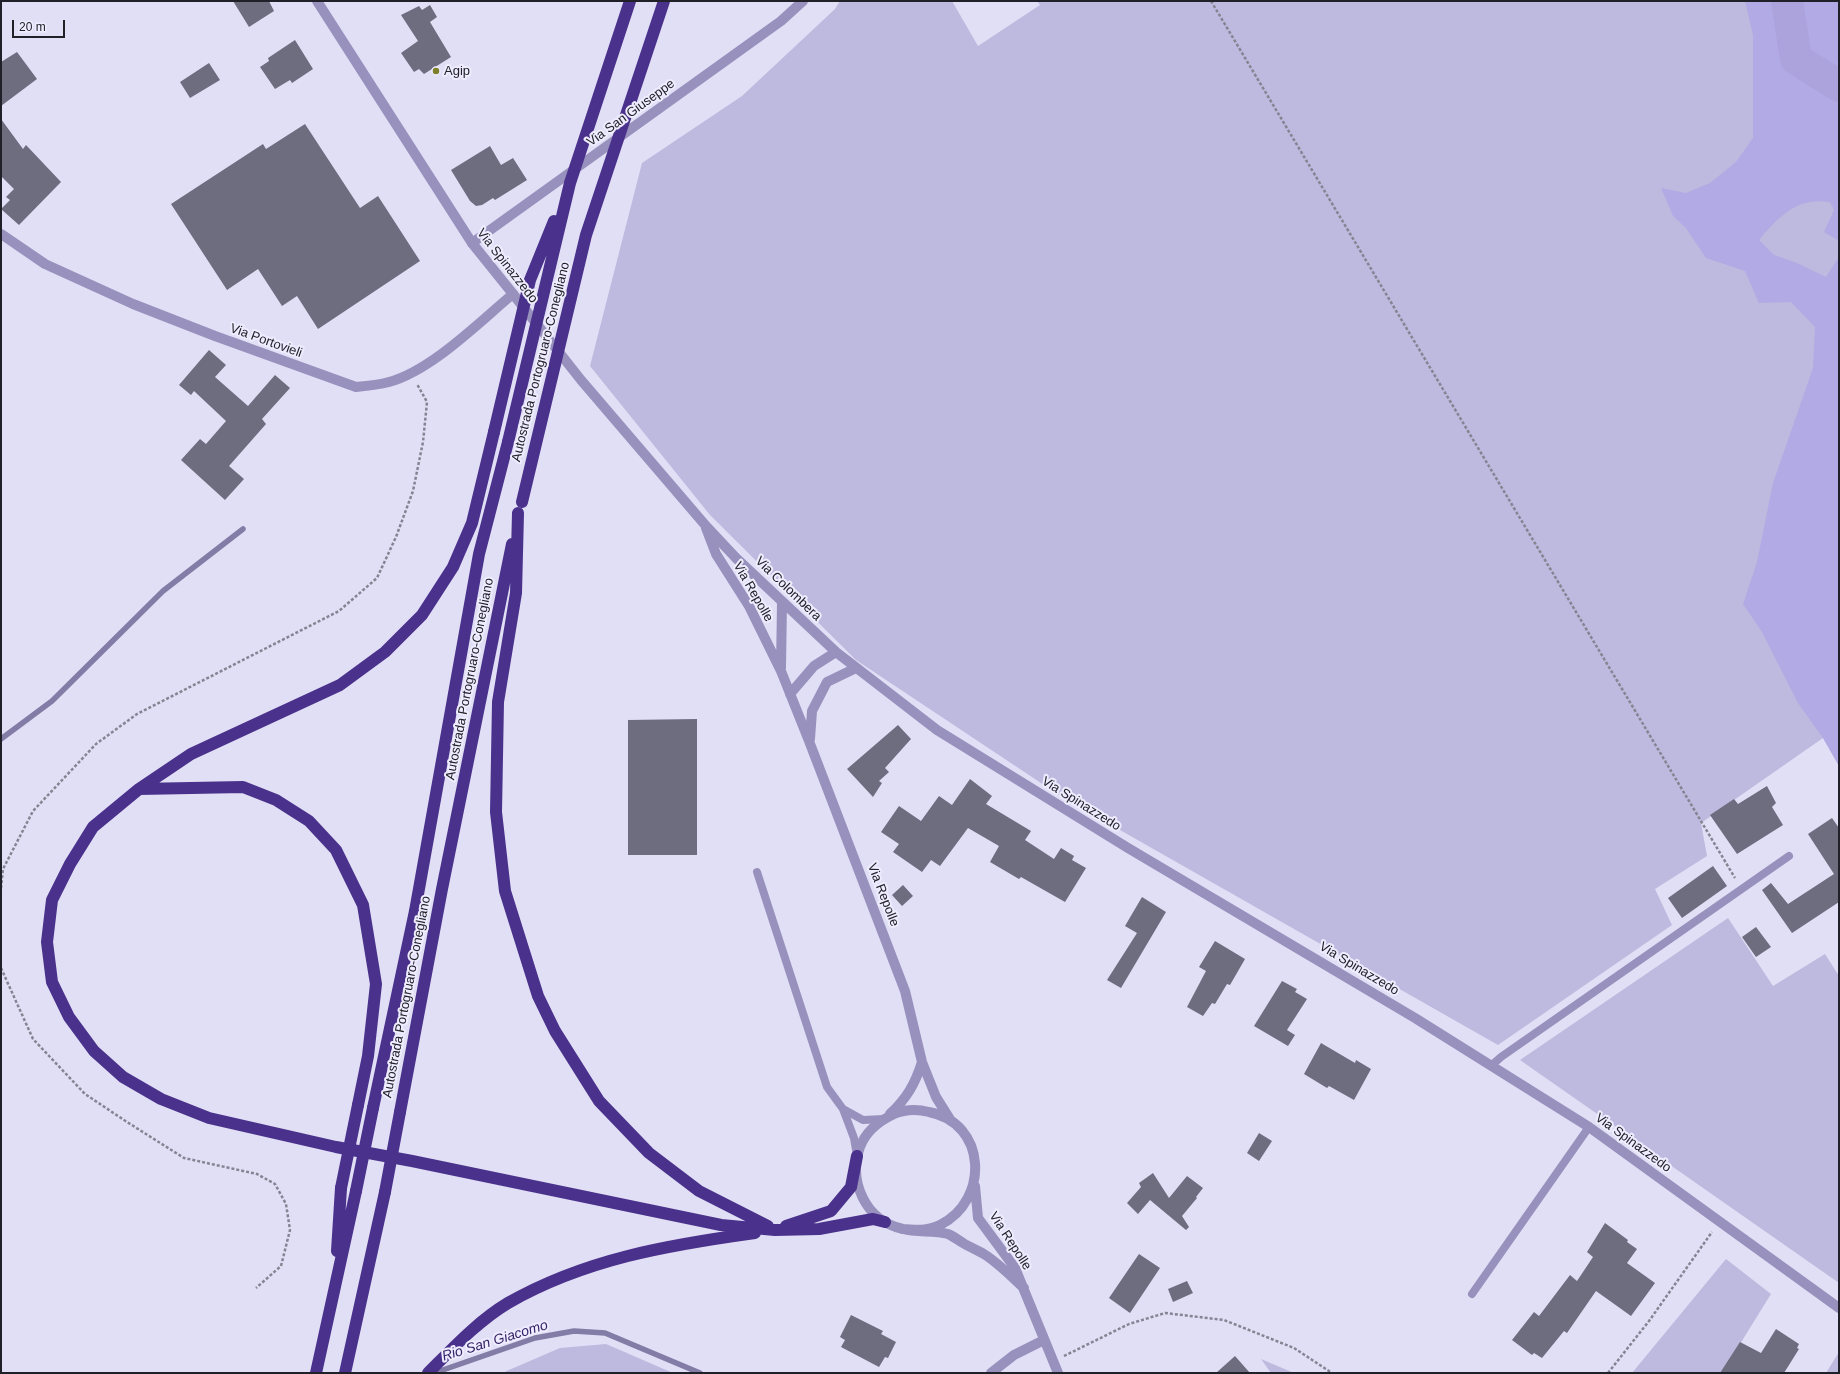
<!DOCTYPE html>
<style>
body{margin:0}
#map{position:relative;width:1840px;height:1374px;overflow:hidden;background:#e1dff5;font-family:Helvetica,sans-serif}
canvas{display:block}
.frame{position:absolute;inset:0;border:2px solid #212028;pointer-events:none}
.scale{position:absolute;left:12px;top:20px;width:53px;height:18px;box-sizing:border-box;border:2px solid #212028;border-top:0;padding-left:5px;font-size:12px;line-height:14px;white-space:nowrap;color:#212028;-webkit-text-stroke:3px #eeecfe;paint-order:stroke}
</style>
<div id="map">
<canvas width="1840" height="1374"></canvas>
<div class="frame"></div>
<div class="scale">20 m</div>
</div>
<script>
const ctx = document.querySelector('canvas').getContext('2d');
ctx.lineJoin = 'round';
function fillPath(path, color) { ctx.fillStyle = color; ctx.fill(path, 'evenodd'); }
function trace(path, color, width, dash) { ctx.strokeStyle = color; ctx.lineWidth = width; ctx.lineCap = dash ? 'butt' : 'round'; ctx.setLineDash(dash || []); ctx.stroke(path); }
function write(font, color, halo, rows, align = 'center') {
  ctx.font = font + ' Helvetica,sans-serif'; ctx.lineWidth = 4; ctx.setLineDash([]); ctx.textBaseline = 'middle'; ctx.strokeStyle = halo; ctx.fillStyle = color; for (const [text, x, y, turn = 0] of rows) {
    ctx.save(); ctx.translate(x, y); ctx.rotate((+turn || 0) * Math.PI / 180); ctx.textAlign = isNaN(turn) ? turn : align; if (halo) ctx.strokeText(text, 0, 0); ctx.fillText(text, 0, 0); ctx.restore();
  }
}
fillPath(new Path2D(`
 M840,1h112l26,45 62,-41 -3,-4h802v765l-16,-28 -122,85 6,33 -52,33 17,36 -174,120 -436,-248 -206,-137 -146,-145 -120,-149 52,-203 100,-67 93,-87z
 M1728,918l45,68 52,-32 14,22v307l-319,-223z
 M1726,1259l45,35 -49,79h-90z
 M606,1344l67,29h-171l58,-25z
 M1839,1352v21h-13z
 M1261,1359l33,14h-23z`), '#beb9de');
fillPath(new Path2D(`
 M1745,1h94v240l-15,-9 10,-22 -4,-8c-33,-5 -51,14 -71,38l15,15 23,8 29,14 13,-20v509l-16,-28 -25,-35 -36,-71 -19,-28 14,-42 16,-79 40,-115 2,-41 -24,-25 -32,1 -14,-32 -39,-13 -20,-30 -13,-12 -12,-28 25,5 24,-10 26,-21 17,-24v-103z`), '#b2aae4');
trace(new Path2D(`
 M1,739l51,-38 111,-110 80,-62
 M434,1373l101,-35 39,-7 31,2 95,40`), '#827ca7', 5.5);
trace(new Path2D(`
 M1787,1l9,58 43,27`), '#aca3dd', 32);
fillPath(new Path2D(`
 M233,1h36l5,10 -25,16z
 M430,5l7,12 -7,5 21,35 -27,17 -5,-5 -5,3 -13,-19 17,-12 -17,-26 18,-9 3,4z
 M295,40l18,29 -21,14 -2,-3 -15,9 -15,-22 9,-6 -1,-3z
 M17,52l20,27 -36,27v-44z
 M209,63l11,17 -30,18 -10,-16z
 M1,119l22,30 3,-4 35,37 -42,43 -18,-16 9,-9 -4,-3 8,-8 -13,-13z
 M305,124l55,84 18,-12 42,65 -102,68 -21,-33 -15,10 -24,-37 -31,21 -56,-86 92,-60 3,5z
 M490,146l11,19 12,-7 14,22 -32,20 -2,-2 -11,7 -6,1 -6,-5 -19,-31z
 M209,350l17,15 -11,12 33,29 27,-31 15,13 -28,31 4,5 -37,42 15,13 -19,21 -44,-40 19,-21 6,5 20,-23 -32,-30 -3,4 -12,-10z
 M697,719v136h-69v-135z
 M898,725l13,14 -26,29 4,4 -10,9 3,2 -9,14 -26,-28z
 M970,779l22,17 -6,8 45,27 -6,9 29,19 7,-11 13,8 -2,4 14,8 -21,34 -44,-25 -2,2 -29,-17 9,-16 -31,-18 -28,38 -9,-6 -9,12 -29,-20 6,-8 -18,-12 18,-26 22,15 18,-25 13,9z
 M1767,786l9,17 -4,4 11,18 -46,29 -27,-39 24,-16 4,5z
 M1832,818l7,10v74l-47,31 -30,-43 9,-7 17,21 46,-30 -26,-40z
 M1713,866l14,20 -45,32 -14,-20z
 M903,885l10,11 -11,10 -10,-11z
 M1142,897l24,15 -45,76 -14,-8 30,-47 -12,-7z
 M1756,927l15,20 -15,10 -14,-20z
 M1215,941l30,18 -15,26 -3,-1 -12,20 -3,-1 -9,13 -16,-9 19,-36 -7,-4z
 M1282,981l15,8 -2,3 12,7 -20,31 8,5 -7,11 -34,-20z
 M1321,1043l34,20 1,-3 15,9 -17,31 -25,-14 -2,2 -23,-14z
 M1259,1133l13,8 -13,20 -12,-8z
 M1153,1173l16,25 18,-22 16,12 -7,9 1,1 -15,18 7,11 -3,3 -36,-30 -12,14 -11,-11 14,-16 -2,-4z
 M1605,1223l23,17 -1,2 10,7 -10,14 28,20 -24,33 -35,-25 -29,42 -3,-2 -22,27 -8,-5 -2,2 -20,-15 22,-28 5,4 31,-41 7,6 16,-24 -6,-5z
 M1139,1254l21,14 -30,45 -21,-15z
 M1187,1281l6,12 -20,9 -5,-13z
 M851,1315l32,16 -2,3 15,8 -8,16 -3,-1 -6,10 -38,-20 4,-7 -5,-3z
 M1776,1329l23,15 -2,4 2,1 -15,24h-64l20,-31 21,11z
 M1235,1356l15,17h-34z`), '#6e6c7f');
trace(new Path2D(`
 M1211,1l524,877
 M1,888l2,-19 30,-58 63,-67 41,-30 202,-103 38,-33 19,-41 17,-46 10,-49 4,-40 -10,-18
 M1,968l32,71 52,55 42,28 57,36 73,16 18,10 11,20 4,26 -9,36 -25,22
 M1064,1356l65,-32 36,-11 59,7 70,28 38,25
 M1608,1373l41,-52 63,-89`), '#858493', 2.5, [3, 2]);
trace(new Path2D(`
 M757,872l70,215 16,22 20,11 21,-1
 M1492,1065l9,-8 288,-201
 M843,1109l11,29 3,18
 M1472,1294l117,-167`), '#9891bd', 8);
trace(new Path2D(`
 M1,234l44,30 88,40 82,32 141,51c11,-1 22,-2 33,-5 43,-12 89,-59 124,-88
 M472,243l309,-222 22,-20
 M991,1373l23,-18 30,-15`), '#9891bd', 10);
trace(new Path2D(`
 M317,1l155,242 41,51 68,86 125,146 30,32 100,94 101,78 191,118 287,170 174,109 250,181
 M706,528l10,26 33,52 32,65 28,70 96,250 17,71 14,35 15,24
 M781,668l1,-66
 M790,694l24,-28 22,-14
 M810,739l2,-28 15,-29 29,-14
 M890,1114c17,-16 25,-30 32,-52
 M975,1186l3,32 37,50 43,105
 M902,1229c13,1 26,2 38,-4 50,-25 47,-102 -11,-113 -12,-3 -23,-3 -35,2 -15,7 -28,17 -34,33 -12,34 5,74 43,82 14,4 30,1 45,5 5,2 10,6 15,9 8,5 17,8 24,13 13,9 25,21 37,32`), '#9891bd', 10);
trace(new Path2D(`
 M494,432l-22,91 -19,44 -31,48 -37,37 -45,33 -149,69 -52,35 -46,38 -23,37 -18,36 -5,42 5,40 17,35 25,34 29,26 38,22 48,19 127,29 76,14 309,64 54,5 44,-1 54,-10 12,3
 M518,513l-2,80 -18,109 -2,110 9,79 33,105 17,35 44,70 50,52 50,38 69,35
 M139,789l104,-2 33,13 33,21 27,29 27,55 13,79 -8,72 -10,49
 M373,1108l42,-197 64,-357 29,-112
 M400,1112l42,-223 70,-345
 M786,1226l45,-15 20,-24 6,-31
 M337,1251l4,-63
 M316,1373l40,-182
 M345,1373l40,-181
 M428,1373c25,-25 50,-52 80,-70 77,-44 160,-58 247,-70`), '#4a318c', 12);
trace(new Path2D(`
 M494,432l36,-152 24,-59
 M508,442l62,-259 60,-182
 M522,502l64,-267 78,-234
 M341,1188l17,-83
 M356,1191l17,-83
 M385,1192l15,-80`), '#4a318c', 12);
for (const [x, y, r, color] of [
 [436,71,4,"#7d7f29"]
]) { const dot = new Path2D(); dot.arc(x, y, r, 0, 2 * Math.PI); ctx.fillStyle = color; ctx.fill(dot); trace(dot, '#eeecfe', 1.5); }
write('13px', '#212028', '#eeecfe', [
 ["Agip",444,71]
], 'left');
write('13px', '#212028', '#eeecfe', [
 ["Via San Giuseppe",631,113,-36],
 ["Via Spinazzedo",507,266,52],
 ["Via Portovieli",266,341,20],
 ["Autostrada Portogruaro-Conegliano",541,362,-76],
 ["Via Colombera",788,589,44],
 ["Via Repolle",753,592,60],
 ["Autostrada Portogruaro-Conegliano",470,679,-79],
 ["Via Spinazzedo",1081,804,32],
 ["Via Repolle",883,895,69],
 ["Via Spinazzedo",1359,969,31],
 ["Autostrada Portogruaro-Conegliano",407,997,-79],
 ["Via Spinazzedo",1633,1143,36],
 ["Via Repolle",1010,1241,57]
]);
write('italic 14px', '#362468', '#eeecfe', [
 ["Rio San Giacomo",495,1341,-17]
]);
</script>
